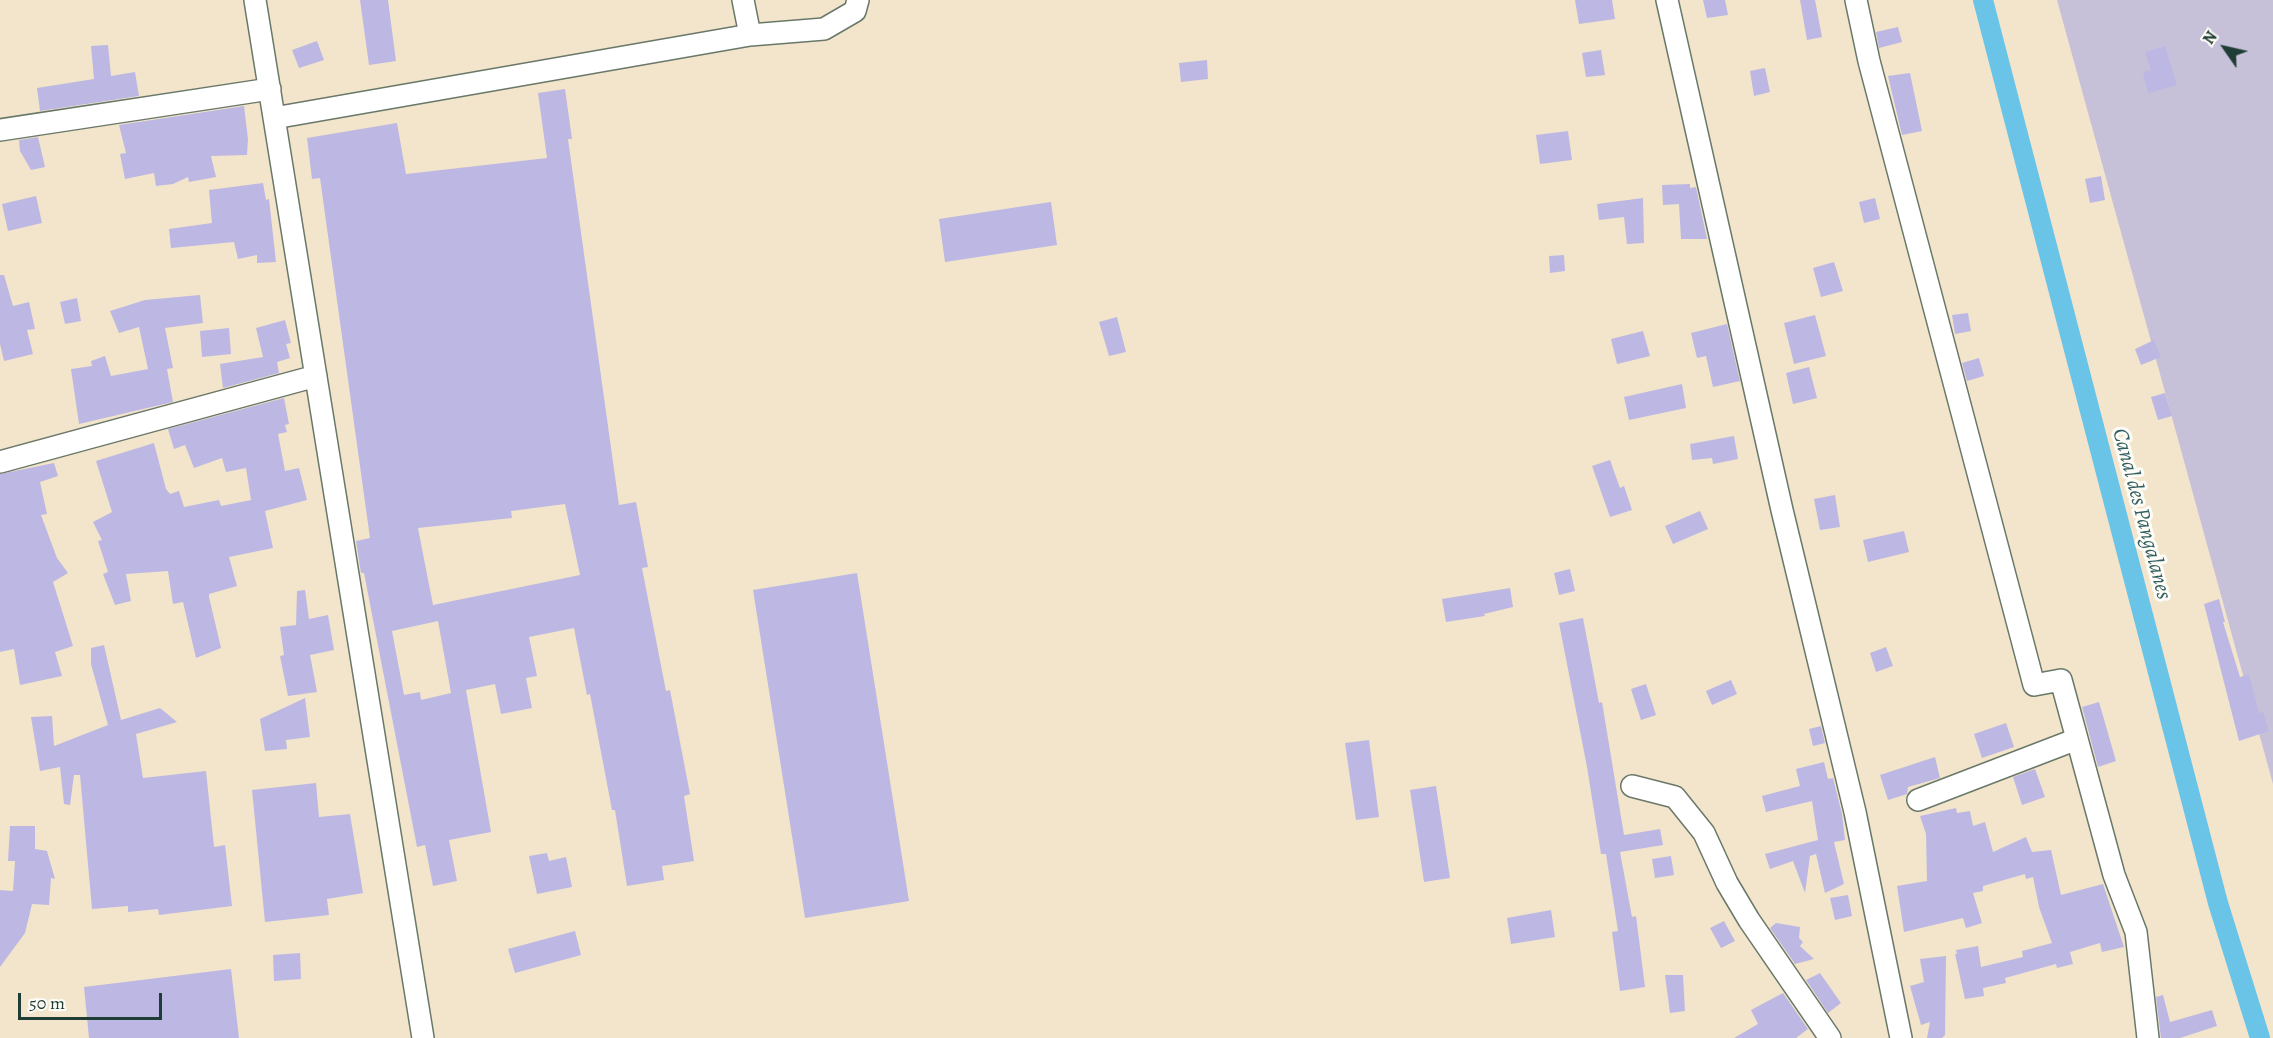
<!DOCTYPE html>
<style>
body{margin:0}
#map{position:relative;width:2273px;height:1038px;overflow:hidden;background:#f2e5cb;font-family:Alegreya,serif}
canvas{display:block}
.north{position:absolute;left:2195px;top:18px;width:60px;height:60px;-webkit-text-stroke:4px #fdfcf7;paint-order:stroke;rotate:304deg;font-size:16px;font-weight:700;line-height:24px;text-align:center;color:#1f3d34}
.north::after{content:'';display:block;margin:auto;width:21px;height:27px;background:#1f3d34;clip-path:polygon(50% 0,100% 100%,50% 72%,0 100%)}
.scale{position:absolute;left:18px;top:993px;width:144px;height:27px;box-sizing:border-box;border:3px solid #1f3d34;border-top:0;padding-left:8px;font-size:18px;line-height:21px;white-space:nowrap;color:#1f3d34;-webkit-text-stroke:4px #fdfcf7;paint-order:stroke}
</style>
<div id="map">
<canvas width="2273" height="1038"></canvas>
<div class="north">N</div>
<div class="scale">50 m</div>
</div>
<script>
const ctx = document.querySelector('canvas').getContext('2d');
ctx.lineJoin = 'round';
function fillPath(path, color) { ctx.fillStyle = color; ctx.fill(path, 'evenodd'); }
function trace(path, color, width, dash) { ctx.strokeStyle = color; ctx.lineWidth = width; ctx.lineCap = dash ? 'butt' : 'round'; ctx.setLineDash(dash || []); ctx.stroke(path); }
function write(font, color, halo, rows, align = 'center') {
  ctx.font = font + ' Alegreya,serif'; ctx.lineWidth = 6; ctx.setLineDash([]); ctx.textBaseline = 'middle'; ctx.strokeStyle = halo; ctx.fillStyle = color; for (const [text, x, y, turn = 0] of rows) {
    ctx.save(); ctx.translate(x, y); ctx.rotate((+turn || 0) * Math.PI / 180); ctx.textAlign = isNaN(turn) ? turn : align; if (halo) ctx.strokeText(text, 0, 0); ctx.fillText(text, 0, 0); ctx.restore();
  }
}
fillPath(new Path2D(`
 M2057,0h216v784z`), '#c6c0d9');
trace(new Path2D(`
 M1983,0l235,903 42,135`), '#6ac4e8', 20);
fillPath(new Path2D(`
 M360,0h28l8,61 -27,4z
 M1575,0h37l3,19 -36,5z
 M1703,0h22l3,15 -21,3z
 M1800,0h15l7,37 -15,3z
 M1898,27l4,15 -23,6 -3,-16z
 M317,41l7,19 -25,8 -7,-18z
 M108,45l3,31 24,-4 4,24 -99,15 -3,-23 57,-9 -3,-33z
 M2165,46l12,39 -29,8 -5,-21 8,-2 -6,-18z
 M1601,50l4,25 -19,2 -4,-24z
 M1207,60l1,19 -27,3 -2,-19z
 M1765,68l5,24 -16,4 -4,-25z
 M1910,73l12,58 -20,4 -14,-59z
 M565,89l7,50h-4l51,366 17,-3 12,65 -6,1 24,123 4,-1 20,104 -6,2 10,65 -32,5 2,14 -37,6 -12,-76h-3l-22,-116 -3,1 -13,-67 -45,9 8,39 -11,2 6,30 -31,6 -6,-30 -29,6 25,142 -42,8 8,41 -24,5 -8,-41 -8,2 -53,-274h-3l-5,-32 14,-3 -50,-360 -8,1 -5,-41 90,-15 9,51 141,-16 -9,-65zM565,504l15,71 -147,30 -15,-77 94,-10 -1,-7zM438,621l13,72 -30,7 -1,-8 -16,3 -12,-64z
 M244,106l4,33 -1,16 -36,1 5,21 -27,5 -1,-5 -15,7 -17,2 -2,-13 -29,6 -5,-25 6,-1 -7,-28z
 M1568,131l4,29 -32,4 -4,-29z
 M38,137l7,30 -14,3 -11,-19 -1,-11z
 M2101,176l4,24 -15,3 -5,-24z
 M263,183l3,17 3,-1 7,63 -19,1v-8l-19,4 -4,-17 -63,6 -2,-19 43,-6 -3,-33z
 M1690,184v4l6,-1 11,52h-26l-2,-35 -16,1 -1,-20z
 M36,196l6,27 -34,8 -6,-27z
 M1643,198l1,45 -17,1 -3,-27 -25,3 -2,-16z
 M1875,198l5,21 -16,4 -5,-21z
 M1051,202l6,43 -112,17 -6,-43z
 M1564,255l1,16 -15,2 -1,-17z
 M1834,262l9,29 -22,6 -8,-29z
 M0,275h4l9,31 16,-4 6,27 -8,1 6,24 -29,7 -4,-17z
 M200,295l3,28 -38,5 8,40 -6,1 6,33 -94,22 -8,-55 21,-3 -1,-5 14,-5 6,20 37,-7 -9,-42 -20,6 -9,-22 35,-11z
 M77,298l4,23 -16,3 -5,-22z
 M1968,313l3,18 -16,3 -3,-19z
 M1815,315l11,41 -32,8 -10,-41z
 M1117,317l9,35 -17,4 -10,-34z
 M285,320l6,23 -5,1 4,14 -13,4 2,11 -56,15 -3,-24 43,-7 -7,-29z
 M1727,324l13,57 -27,6 -7,-31 -9,2 -6,-25z
 M229,328l2,26 -29,3 -2,-26z
 M1643,331l7,25 -33,8 -6,-25z
 M2154,340l7,17 -20,8 -6,-16z
 M1979,358l5,18 -17,5 -5,-18z
 M1809,367l8,31 -24,6 -7,-31z
 M1682,384l4,24 -57,12 -5,-23z
 M2165,393l7,23 -14,4 -7,-23z
 M284,398l5,26 -4,1 2,7 -9,2 7,37 14,-3 8,32 -42,11 8,37 -44,9 8,29 -28,8v3l12,51 -25,10 -13,-56 -10,2 -5,-33 -42,3 5,27 -16,4 -12,-31 5,-2 -10,-31 4,-1 -9,-18 19,-10 -16,-51 58,-18 12,46 4,5 9,-3 5,16 35,-7 2,6 30,-6 -5,-32 -20,4 -4,-14 -28,10 -9,-23 -11,4 -6,-20z
 M1734,436l4,23 -25,5 -1,-6 -20,2 -2,-16z
 M1610,460l10,28 4,-2 8,24 -22,7 -18,-51z
 M54,463l4,13 -18,6 7,32 -6,1 16,43 11,15 -15,9 20,64 -18,6 7,24 -42,9 -6,-36 -14,3v-178z
 M1835,495l5,32 -20,3 -6,-31z
 M1700,511l8,18 -35,15 -8,-18z
 M1904,531l5,21 -41,10 -5,-22z
 M1570,569l5,22 -16,4 -5,-22z
 M857,573l52,328 -104,17 -52,-328z
 M1510,588l3,19 -29,7 1,2 -39,6 -4,-23z
 M305,590l4,29 19,-4 6,35 -24,5 7,37 -29,4 -8,-40 4,-1 -4,-28 16,-2 1,-34z
 M2219,599l6,23h-2l17,55 9,-3 10,39 4,-1 6,19 -30,10 -35,-137z
 M1583,618l16,85 3,-1 22,133 36,-6 3,16 -43,7 12,65 4,-1 9,71 -25,4 -8,-59 6,-1 -12,-77h-5l-14,-87 -28,-144z
 M104,645l17,75 39,-12 17,14 -41,12 7,44 63,-7 8,76 11,-2 7,61 -73,9 -1,-6 -30,3v-6l-36,3 -12,-134h-6l-4,30 -6,-1 -4,-37 -20,4 -9,-54 21,-1 2,30 54,-21 -17,-61v-16z
 M1886,647l7,19 -17,6 -6,-19z
 M1731,680l6,14 -25,11 -6,-14z
 M1646,684l10,31 -15,5 -10,-31z
 M305,698l5,39 -24,3 1,9 -22,2 -5,-32z
 M2099,702l17,59 -18,6 -16,-60z
 M2006,723l8,24 -32,11 -8,-24z
 M1821,726l4,17 -12,3 -4,-17z
 M1369,740l10,77 -23,3 -11,-77z
 M1935,757l5,21 -32,9 -1,7 -19,6 -8,-25z
 M1824,762l4,17 5,-1 9,36 3,26 -11,2 10,42 -19,9 -9,-39 -6,2 -5,37 -12,-32 -23,8 -5,-15 53,-14 -6,-39 -46,11 -4,-16 38,-10 -4,-17z
 M2035,769l10,28 -23,8 -9,-28z
 M316,783l3,34 31,-3 13,79 -36,6 2,16 -64,7 -13,-132z
 M1436,786l14,92 -26,4 -14,-92z
 M1956,808l1,5 13,-2 3,15 12,-4 8,30 33,-15 6,15 19,-2 10,45 42,-11 21,63 -22,5 -2,-9 -30,9 3,12 -16,4 -1,-4 -51,14 1,5 -23,5 1,8 -19,3 -10,-45h2l-1,-4 22,-4 3,21 42,-10 -1,-6 30,-8 -13,-36 -6,-30 -7,2 -1,-5 -42,12v5l-10,2 9,30 -16,5 -3,-10 -59,14 -7,-46 30,-5 -1,-47 -6,-18z
 M10,826h25v23l12,2 8,28 -4,-1 -2,27 -17,-1 -7,29 -25,34v-77l13,1 2,-30h-7z
 M547,853l2,8 17,-4 6,30 -35,7 -8,-38z
 M1671,856l3,19 -19,3 -3,-19z
 M1848,895l4,21 -17,4 -5,-22z
 M1551,910l4,27 -44,7 -4,-26z
 M1724,921l11,20 -14,7 -11,-20z
 M1776,923l24,4 -1,11 4,4 -3,4 14,13 -19,5 -25,-36z
 M575,931l6,24 -66,18 -7,-24z
 M300,953l1,26 -27,2 -1,-26z
 M1946,956l-1,79 -3,3h-15l3,-16 -9,3 -11,-39 14,-4 -4,-23z
 M231,969l8,69h-150l-5,-51z
 M1820,973l21,30 -13,10 -22,-33z
 M1665,975h18l2,36 -15,2z
 M1783,993l25,36 -12,9h-62l24,-14 -7,-14z
 M2163,995l7,27 42,-12 5,16 -37,12h-19l-5,-41z`), '#bdb8e3');
const minor = new Path2D(`
 M255,0l168,1038
 M1667,0l115,510 73,302 46,226
 M1856,0l13,61 165,624 27,-5 53,195 22,57 12,106
 M750,35l74,-6 31,-18 3,-11
 M274,118l476,-83 -7,-35
 M0,130l270,-41
 M0,462l316,-86
 M1632,786l43,11 29,36 23,50 22,37 81,118
 M1918,800l159,-61`);
trace(minor, '#697869', 24);
trace(minor, '#fff', 21);
write('italic 22px', '#325f61', '#fdfcf7', [
 ["Canal des Pangalanes",2141,514,75]
]);
</script>
